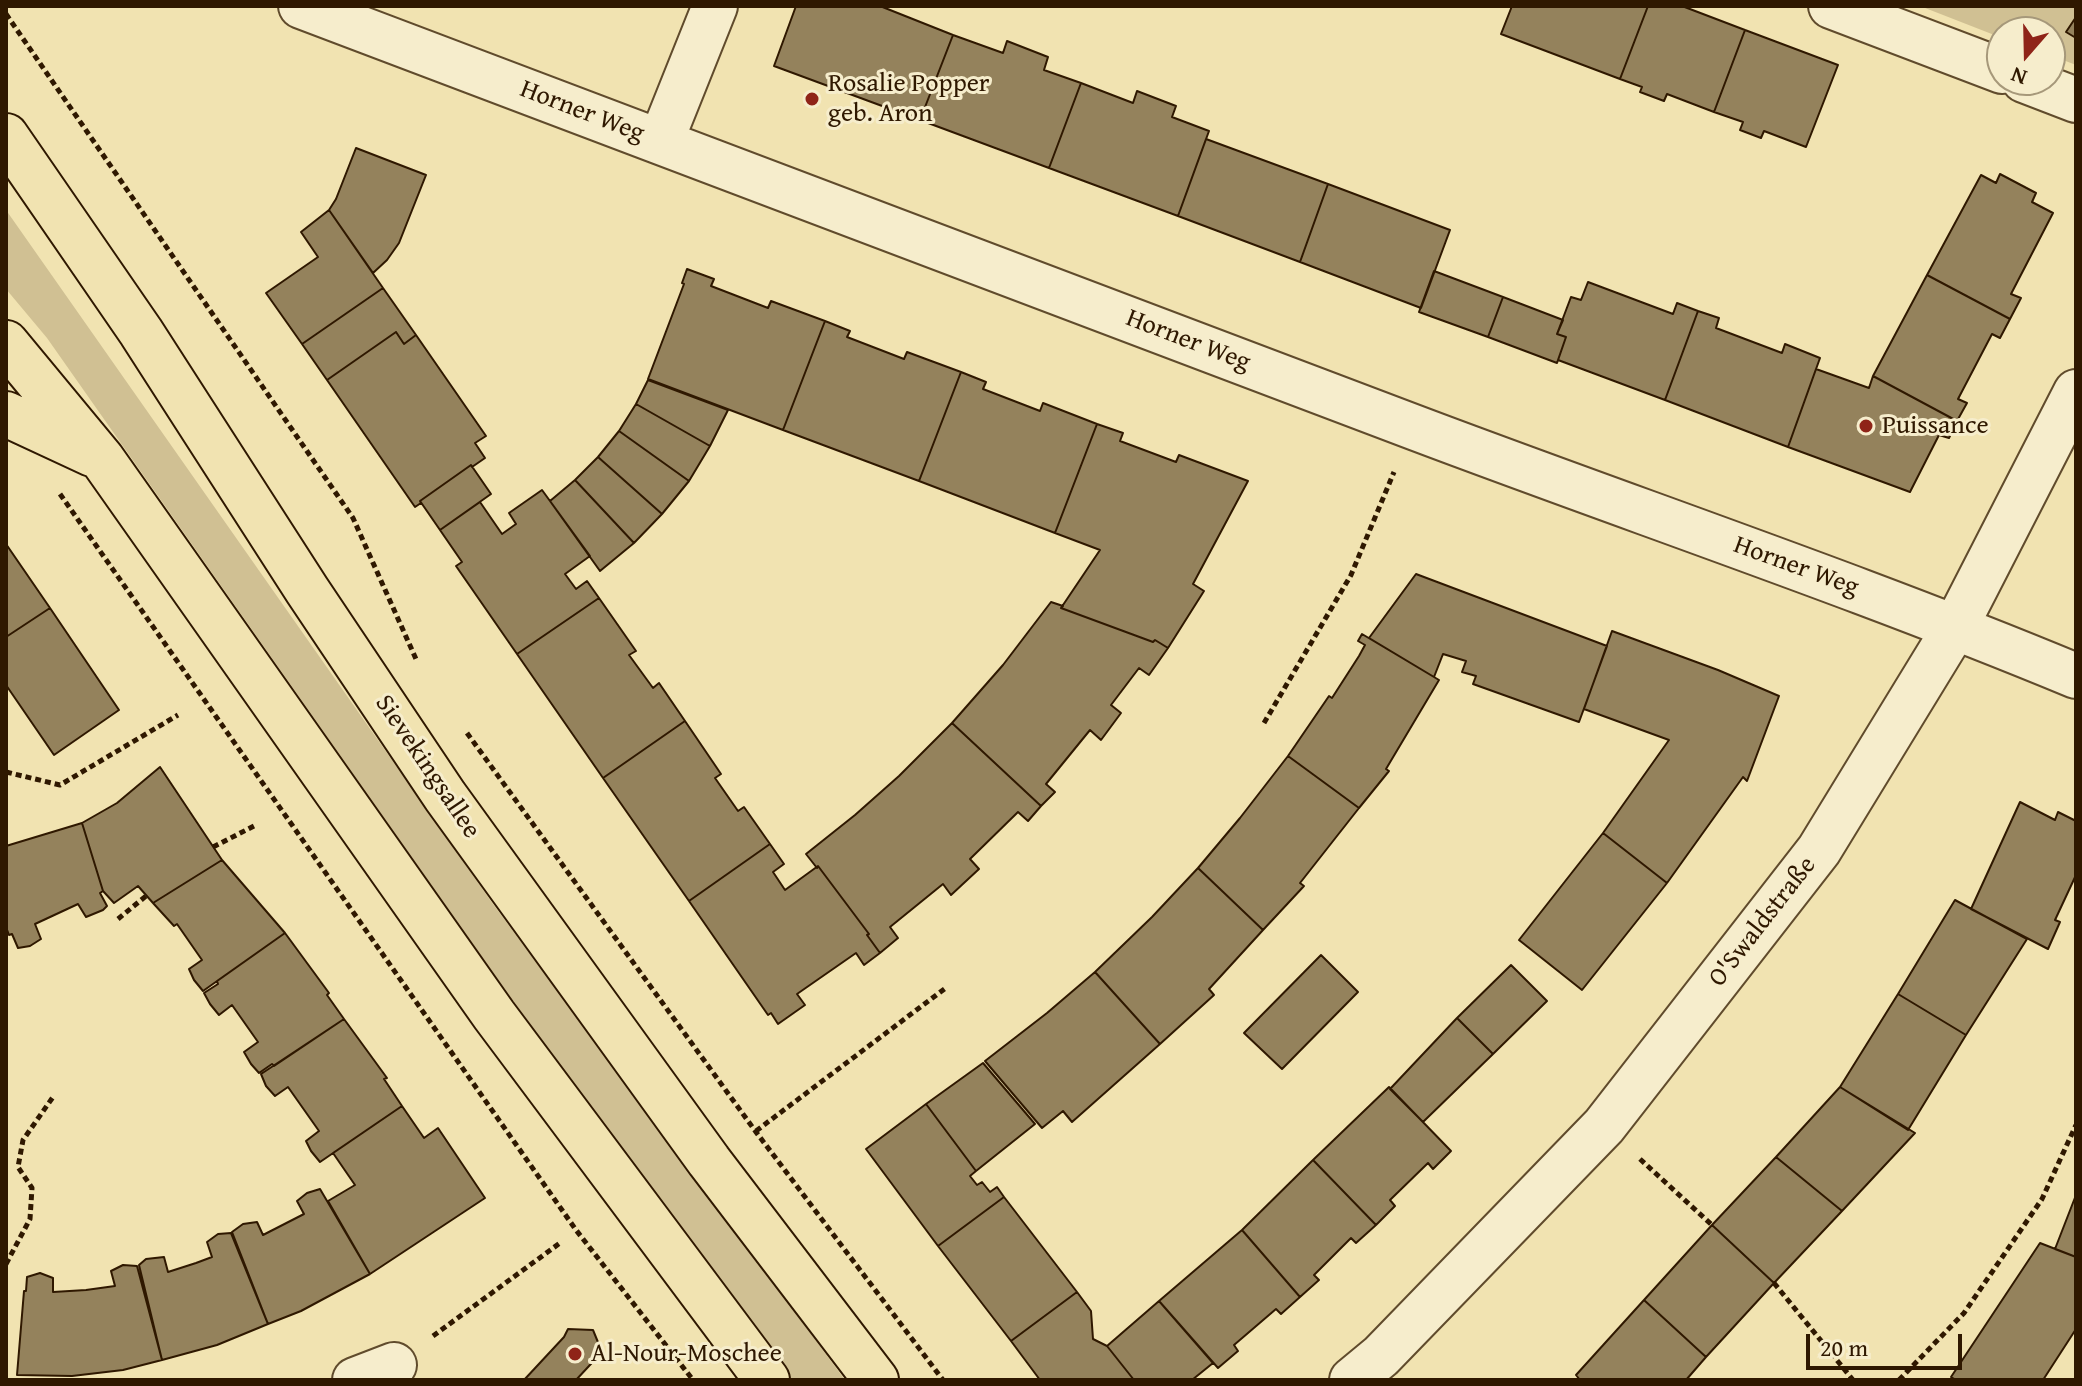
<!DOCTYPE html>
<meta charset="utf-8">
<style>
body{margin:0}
#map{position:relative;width:2082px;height:1386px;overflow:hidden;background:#f1e3b1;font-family:"Gentium Book Plus",serif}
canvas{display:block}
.frame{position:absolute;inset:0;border:8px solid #2f1800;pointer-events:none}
.north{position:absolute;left:1986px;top:16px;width:80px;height:80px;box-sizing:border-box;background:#f6edcc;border:2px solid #a6987a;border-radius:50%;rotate:200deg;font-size:22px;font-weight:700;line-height:32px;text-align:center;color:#2f1800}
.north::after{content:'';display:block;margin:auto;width:28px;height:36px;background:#8f2418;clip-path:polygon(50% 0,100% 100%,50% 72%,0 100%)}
.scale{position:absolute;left:1806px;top:1334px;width:156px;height:36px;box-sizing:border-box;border:4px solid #2f1800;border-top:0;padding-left:10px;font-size:24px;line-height:28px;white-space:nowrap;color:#2f1800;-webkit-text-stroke:6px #f6edcc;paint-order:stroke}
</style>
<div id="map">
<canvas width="2082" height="1386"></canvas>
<div class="frame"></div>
<div class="north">N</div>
<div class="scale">20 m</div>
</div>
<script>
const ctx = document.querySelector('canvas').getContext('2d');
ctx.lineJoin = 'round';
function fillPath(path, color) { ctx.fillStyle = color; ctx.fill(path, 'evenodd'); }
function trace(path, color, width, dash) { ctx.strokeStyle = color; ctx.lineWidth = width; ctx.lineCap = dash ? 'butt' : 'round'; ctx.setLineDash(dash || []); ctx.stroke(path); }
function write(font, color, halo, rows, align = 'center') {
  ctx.font = font + ' "Gentium Book Plus",serif'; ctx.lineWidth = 6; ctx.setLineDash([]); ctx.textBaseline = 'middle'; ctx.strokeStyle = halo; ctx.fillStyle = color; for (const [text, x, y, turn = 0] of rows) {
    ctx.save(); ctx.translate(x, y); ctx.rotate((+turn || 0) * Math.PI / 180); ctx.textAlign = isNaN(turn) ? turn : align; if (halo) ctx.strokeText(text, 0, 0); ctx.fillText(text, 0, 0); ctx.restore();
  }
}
fillPath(new Path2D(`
 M1920,6h156v59l-26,-10v-23h-48v6z
 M6,210l487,694 352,476h-56l-35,-42 -277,-388 -430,-612 -41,-49z`), '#d0c093');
const building = new Path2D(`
 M796,6h84l73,29 -33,85 -146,-54z
 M1512,6h136l-28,73 -119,-45z
 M1648,6h34l63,24 -31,82 -47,-18 -3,7 -24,-9 2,-5 -22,-8z
 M2076,17v21l-10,-6z
 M1745,30l93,35 -32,82 -42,-16 -3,7 -21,-8 3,-8 -29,-10z
 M953,35l50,18 4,-12 41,16 -4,13 37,13 -32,85 -129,-48z
 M1081,83l52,20 4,-12 39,15 -4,11 37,14 -31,85 -129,-48z
 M1206,139l122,45 -28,78 -122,-46z
 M356,148l70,27 -27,68 -12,17 -14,13 -44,-63 7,-11z
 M2000,174l36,19 -4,9 21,11 -42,81 10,4 -11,21 -83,-44 54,-100 15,8z
 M1328,184l122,46 -29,78 -121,-46z
 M329,210l54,78 -81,56 -36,-51 52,-36 -17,-25z
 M687,269l27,10 -3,7 57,22 3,-7 54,20 -42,109 -135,-51 36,-95 -2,-1z
 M1434,271l69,26 -15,40 -69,-25z
 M1927,275l83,44 -10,19 -8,-4 -34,65 9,4 -10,18 -84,-45z
 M1588,282l85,32 4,-11 21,8 -33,89 -107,-40 8,-23 -9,-3 14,-37 10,3z
 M383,288l33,47 -12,9 -8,-12 -69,48 -25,-36z
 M1503,297l60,23 -6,14 9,3 -9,26 -69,-26z
 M1698,311l21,7 -3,10 66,25 3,-9 35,14 -32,89 -123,-47z
 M825,321l25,10 -3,6 57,22 3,-7 54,20 -42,109 -136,-51z
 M396,332l8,12 12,-9 70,101 -11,7 10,15 -13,9 -1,-2 -51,36 1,2 -6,4 -88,-127z
 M1816,369l53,19 4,-12 84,45 -8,17 -10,-3 -29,57 -122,-45z
 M961,372l25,10 -3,7 57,22 3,-8 54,21 -42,109 -136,-52z
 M648,380l80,30 -18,36 -74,-42z
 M636,404l74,42 -21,35 -70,-50z
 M1097,424l26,9 -3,8 56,21 3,-7 69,26 -55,103 11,7 -36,57 -13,-8 -2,2 -92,-34 39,-58 -45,-17z
 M619,431l70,50 -27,33 -64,-57z
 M598,457l64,57 -28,29 -59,-63z
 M471,465l20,29 -51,36 -20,-29z
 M575,480l59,63 -34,28 -50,-70z
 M542,490l48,66 -25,18 11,15 11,-8 12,17 -82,56 -61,-88 6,-4 -22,-32 40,-28 22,32 14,-10 -7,-11z
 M6,544l44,64 -44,29z
 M1416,574l191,72 -28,76 -106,-38 3,-8 -14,-4 4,-11 -23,-7 -9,23 -65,-39z
 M599,598l37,53 -7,4 24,33 6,-5 26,38 -82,57 -86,-124z
 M1051,602l12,4 -2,2 92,34 2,-2 13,8 -19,27 -10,-7 -28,37 10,8 -20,27 -11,-10 -44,54 9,8 -14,14 -89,-83 51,-58z
 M50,608l69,102 -65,45 -48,-70v-48z
 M1612,631l106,39 61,26 -32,85 -4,-4 -76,106 -64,-50 66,-93 -85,-31z
 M1362,634l77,46 -53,89 3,2 -30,37 -71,-52 41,-60 3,2 27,-42 6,-11 -7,-4z
 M685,721l36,53 -6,4 23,33 6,-4 26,37 -81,57 -86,-123z
 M952,723l89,83 -13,15 -10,-9 -48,47 9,10 -28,26 -8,-11 -53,43 8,11 -18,15 -13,-18 2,-1 -51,-68 -1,2 -11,-14 49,-39 44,-39z
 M1288,756l71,52 -59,75 4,3 -41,44 -65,-62 42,-50z
 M160,767l62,93 -69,43 -15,-17 -24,17 -11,-12 -21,-68 35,-20z
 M2020,802l35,18 3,-8 18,9v54l-21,45 5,2 -12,27 -77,-40z
 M82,823l21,68 -3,2 7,13 -4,4 -17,7 -8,-13 -43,20 6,15 -11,7 -12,2 -6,-14 -3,1 -3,-8v-81z
 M1603,833l64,50 -85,107 -63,-50z
 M770,844l14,20 -11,8 12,18 33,-24 51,68 -2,1 13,18 -16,12 -8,-12 -59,41 8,11 -27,19 -7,-11 -3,2 -79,-114z
 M222,860l63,73 -82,58 -9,-11 -5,-11 13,-9 -25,-36 -3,2 -21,-23z
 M1198,868l65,62 -54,59 5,6 -54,49 -65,-72 57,-55z
 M1955,900l72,39 -61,96 -68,-41z
 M285,933l44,60 -2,2 17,24 -70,47 -2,-2 -13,9 -8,-9 -7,-12 14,-10 -26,-37 -13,10 -9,-11 -6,-11 14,-9 -1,-3z
 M1321,955l37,37 -76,77 -38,-36z
 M1511,965l36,36 -54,53 -36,-36z
 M1095,972l65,72 -88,78 -9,-11 -21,17 -57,-67 62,-48z
 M1898,994l68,41 -58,95 -68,-43z
 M1457,1018l36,36 -70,68 -33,-33z
 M344,1019l43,59 -3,1 18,27 -82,56 -9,-11 -5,-10 13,-10 -31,-44 -13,9 -9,-10 -5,-12z
 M983,1063l52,61 -59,47 -50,-67z
 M1389,1087l62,64 -18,18 -5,-6 -38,37 5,6 -19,19 -63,-65z
 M1840,1087l75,46 -73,78 -66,-54z
 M926,1104l50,67 -6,5 7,9 5,-3 8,10 7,-5 7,10 -66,49 -72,-97z
 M402,1106l22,32 14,-10 47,70 -115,76 -42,-73 27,-16 -22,-32z
 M1776,1157l66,54 -68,72 -62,-58z
 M1313,1160l63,65 -20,18 -5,-5 -37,37 5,5 -19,17 -58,-67z
 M320,1189l50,85 -69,37 -33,13 -36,-92 11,-8 14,-2 6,13 41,-21 -7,-13 10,-8z
 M2076,1195v62l-21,-8z
 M1004,1197l73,95 -66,49 -73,-95z
 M1712,1225l62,58 -68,74 -62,-57z
 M1242,1230l58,67 -19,17 -5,-5 -42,36 4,6 -20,17 -59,-67z
 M231,1233l37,91 -51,21 -55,15 -23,-95 7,-6 18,-2 4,15 28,-9 16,-6 -5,-15 11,-8z
 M2040,1243l36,14v72l-33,51h-87l-5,-3z
 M123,1265l14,1 25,94 -39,10 -51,6 -55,-1 7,-84h2l1,-14 13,-4 13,5v14l33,-2 29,-4 -4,-15z
 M1077,1292l14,19 2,28 14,7 27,34h-94l-29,-39z
 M1644,1300l62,57 -20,23h-106l-4,-5z
 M1159,1301l54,62 -21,17h-58l-27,-34z
 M568,1329l25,1 9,22 -26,28h-52l40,-43z`);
fillPath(building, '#94825c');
trace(building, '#2f1800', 2);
const minor = new Path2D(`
 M301,6c372,140 743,282 1115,422 220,83 443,158 660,248
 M1831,6l171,65
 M2024,80l52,20
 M661,141l54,-135
 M355,1380l39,-15
 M1352,1380l29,-24 223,-230 215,-276 137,-224 120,-234`);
const major = new Path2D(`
 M6,136l135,196 166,258 138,206 264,365 167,219
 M6,343l96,116 392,556 273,365
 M6,414l86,40`);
trace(minor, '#604b2c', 48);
trace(major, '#2f1800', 48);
trace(new Path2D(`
 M6,14l347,504 63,141
 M60,494l516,736 117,150
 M1264,723l87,-148 43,-103
 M467,733l289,399 187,248
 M6,772l54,13 118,-70
 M213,847l43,-22
 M118,919l28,-23
 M756,1131l191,-144
 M1640,1159l72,66
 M6,1264l24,-45 2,-31 -14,-21 5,-27 30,-43
 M1774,1283l79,97
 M433,1336l127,-93
 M1899,1380l65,-67 78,-114 34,-74`), '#2f1800', 5, [6, 4]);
trace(minor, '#f6edcc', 44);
trace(major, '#f1e3b1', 44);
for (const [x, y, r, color] of [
 [812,99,8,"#8f2418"],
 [1866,426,8,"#8f2418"],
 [575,1354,8,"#8f2418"]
]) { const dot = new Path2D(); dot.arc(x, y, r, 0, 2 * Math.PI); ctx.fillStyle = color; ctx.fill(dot); trace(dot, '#f6edcc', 3); }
write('26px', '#2f1800', '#f6edcc', [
 ["Rosalie Popper",828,84],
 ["geb. Aron",828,114],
 ["Puissance",1882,426],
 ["Al-Nour-Moschee",591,1354]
], 'left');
write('26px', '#2f1800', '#f6edcc', [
 ["Horner Weg",582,112,21],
 ["Horner Weg",1188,341,21],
 ["Horner Weg",1796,567,20],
 ["Sievekingsallee",427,767,56],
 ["O'Swaldstraße",1763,922,-52]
]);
</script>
